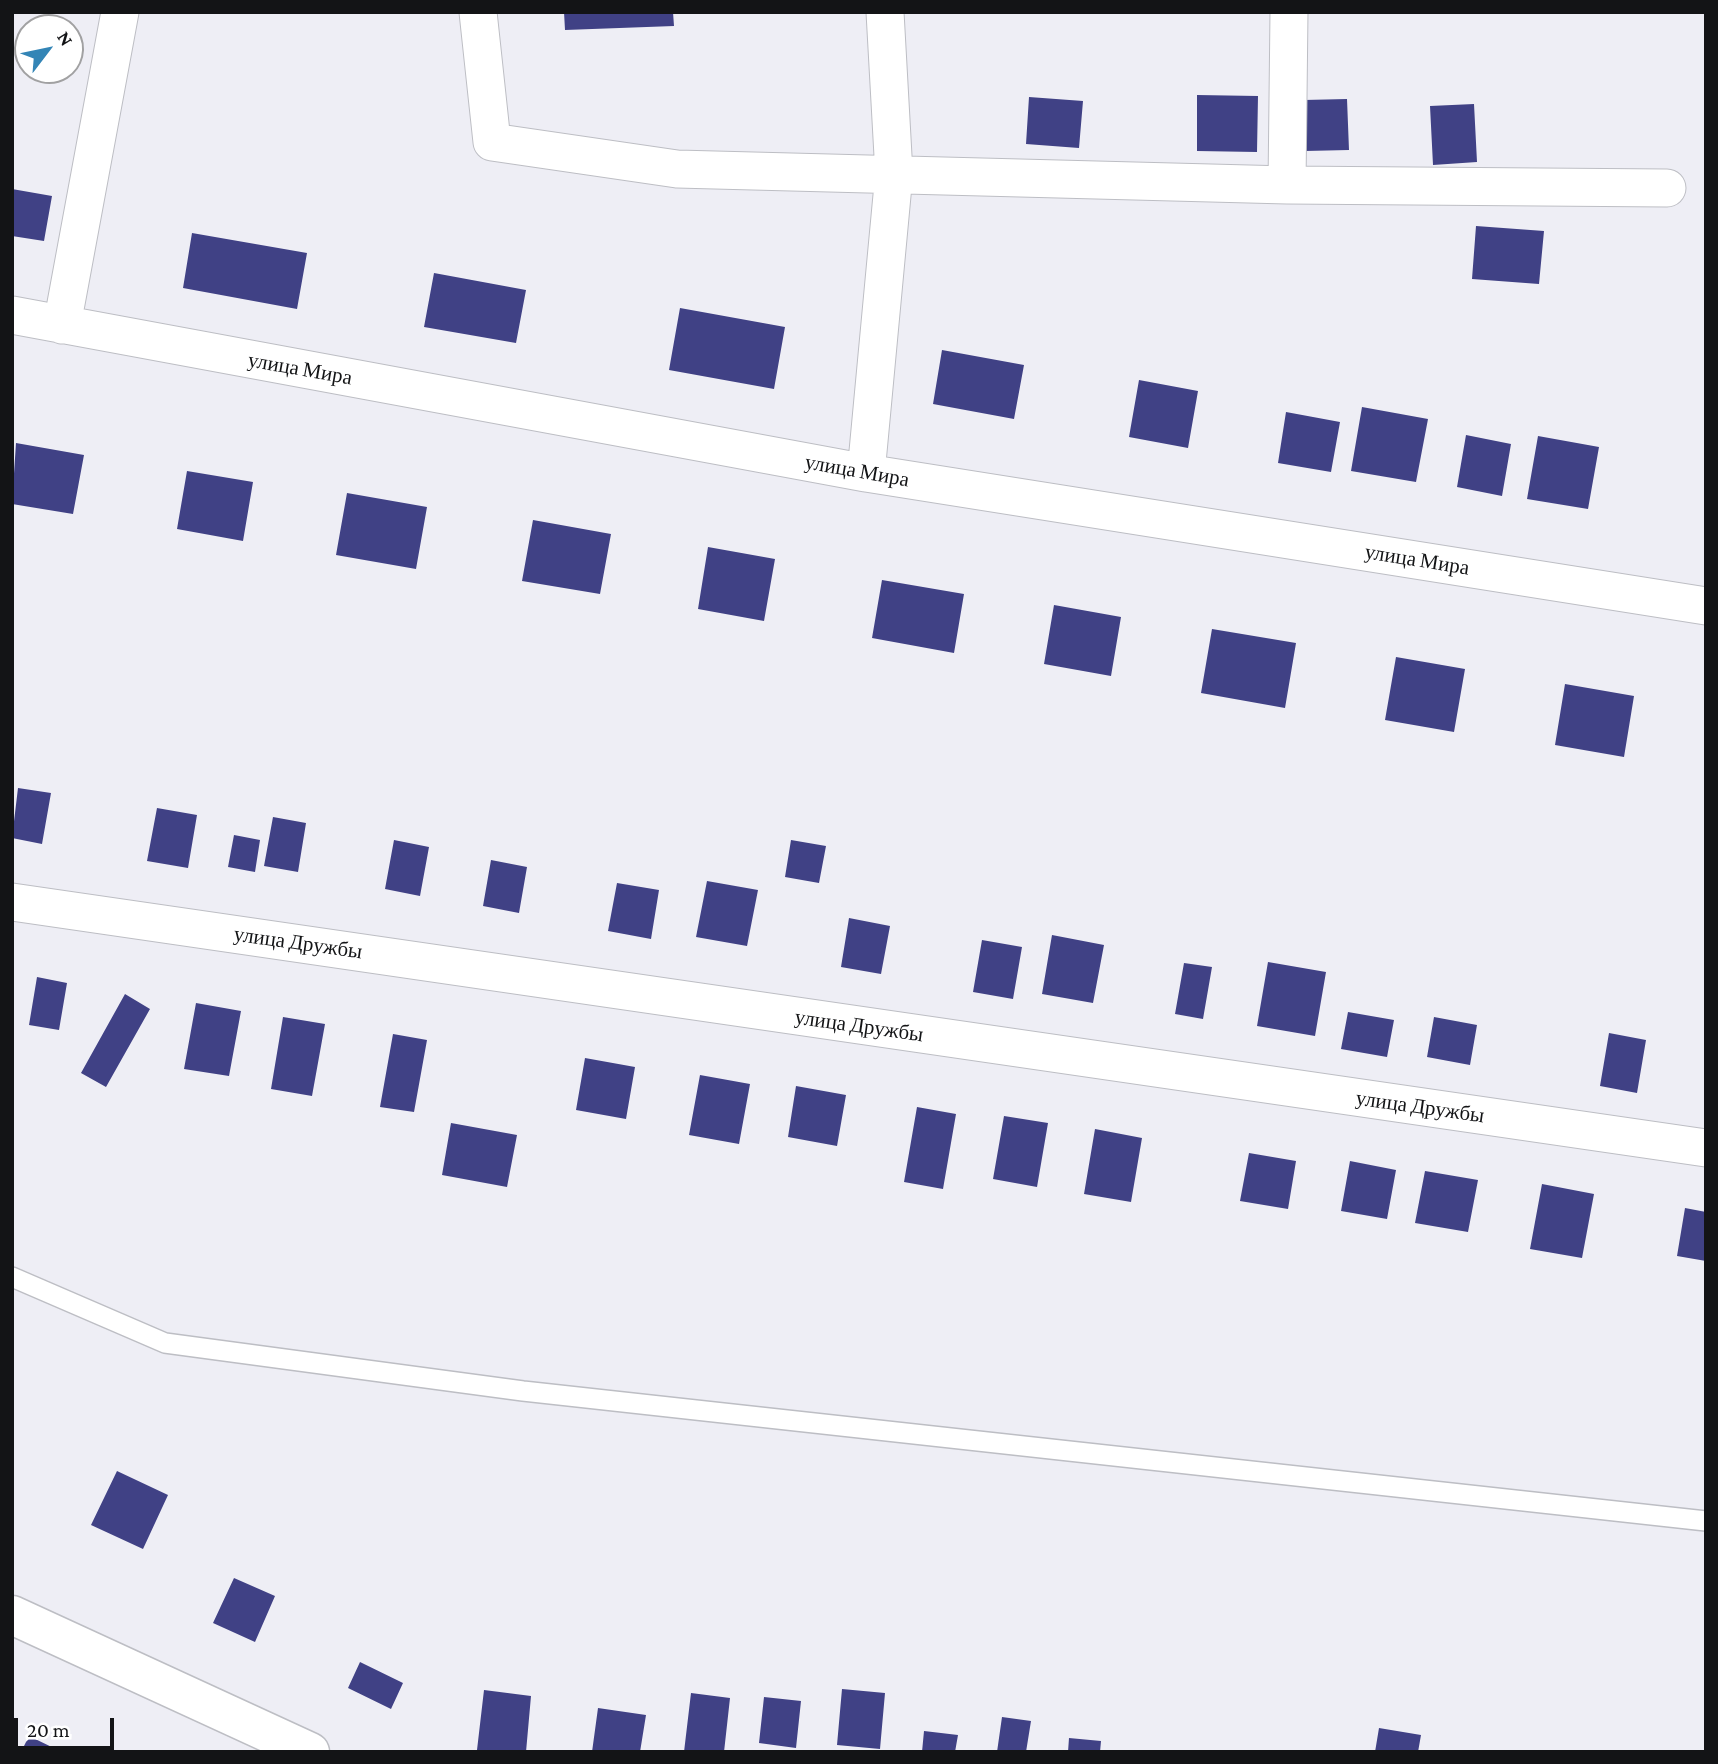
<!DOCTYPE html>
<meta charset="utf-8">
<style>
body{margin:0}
#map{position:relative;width:1718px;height:1764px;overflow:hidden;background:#eeeef5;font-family:"Crimson Pro",serif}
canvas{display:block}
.frame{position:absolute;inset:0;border:14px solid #131416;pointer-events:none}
.north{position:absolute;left:14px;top:14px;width:70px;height:70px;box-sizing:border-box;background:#fff;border:2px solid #a1a1a2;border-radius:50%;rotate:58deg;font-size:19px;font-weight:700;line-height:28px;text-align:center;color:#131416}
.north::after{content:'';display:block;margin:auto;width:24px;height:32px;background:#3385b6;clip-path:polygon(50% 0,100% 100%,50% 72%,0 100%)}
.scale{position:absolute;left:14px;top:1718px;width:100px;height:32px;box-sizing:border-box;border:4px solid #131416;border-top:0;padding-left:9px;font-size:21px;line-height:24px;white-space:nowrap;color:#131416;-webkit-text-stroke:5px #fff;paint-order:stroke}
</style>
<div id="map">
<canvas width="1718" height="1764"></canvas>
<div class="frame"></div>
<div class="north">N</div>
<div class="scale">20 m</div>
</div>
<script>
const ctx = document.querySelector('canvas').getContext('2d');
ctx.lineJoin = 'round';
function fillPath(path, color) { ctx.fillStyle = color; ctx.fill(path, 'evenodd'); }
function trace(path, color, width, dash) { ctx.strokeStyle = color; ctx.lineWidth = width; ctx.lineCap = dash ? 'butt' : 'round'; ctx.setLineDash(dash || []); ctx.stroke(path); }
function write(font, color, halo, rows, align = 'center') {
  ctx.font = font + ' "Crimson Pro",serif'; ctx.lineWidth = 7; ctx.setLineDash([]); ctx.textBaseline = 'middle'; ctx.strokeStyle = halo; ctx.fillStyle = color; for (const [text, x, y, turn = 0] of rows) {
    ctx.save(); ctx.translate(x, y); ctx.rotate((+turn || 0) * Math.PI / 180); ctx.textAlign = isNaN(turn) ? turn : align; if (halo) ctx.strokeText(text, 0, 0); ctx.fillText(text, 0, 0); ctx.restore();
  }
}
fillPath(new Path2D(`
 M564,12h109l1,14 -109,4z
 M1197,95l61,1 -1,56 -60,-1z
 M1029,97l54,4 -4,47 -53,-4z
 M1347,99l2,51 -44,1 -1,-51z
 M1474,104l3,58 -44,3 -3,-59z
 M12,189l40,7 -8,45 -32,-5z
 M1476,226l68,5 -5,53 -67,-5z
 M192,233l115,20 -10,56 -114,-21z
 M434,273l92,17 -10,53 -92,-16z
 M680,308l105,19 -11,62 -105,-19z
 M942,350l82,15 -10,54 -81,-15z
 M1139,380l59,11 -10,57 -59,-11z
 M1362,407l66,12 -12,63 -65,-11z
 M1286,412l54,10 -9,50 -53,-9z
 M1466,435l45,9 -9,52 -45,-9z
 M1538,436l61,11 -11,62 -61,-10z
 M16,443l68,12 -11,59 -61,-10z
 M187,471l66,11 -10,59 -66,-12z
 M347,493l80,14 -11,62 -80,-14z
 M533,520l78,14 -11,60 -78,-13z
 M708,547l67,12 -11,62 -66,-12z
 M882,580l82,14 -10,59 -82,-15z
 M1054,605l67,12 -10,59 -67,-12z
 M1212,629l84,14 -11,65 -84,-15z
 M1396,657l69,12 -11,63 -69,-12z
 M1565,684l69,12 -10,61 -69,-12z
 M18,788l33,5 -9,51 -30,-6z
 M157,808l40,7 -9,53 -41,-7z
 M273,817l33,6 -8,49 -34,-6z
 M234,835l26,5 -5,32 -27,-5z
 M394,840l35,7 -9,49 -35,-7z
 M791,840l35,6 -7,37 -34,-6z
 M491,860l36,7 -8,46 -36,-7z
 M707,881l51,9 -11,56 -51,-9z
 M617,883l42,7 -8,49 -43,-8z
 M849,918l41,8 -9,48 -40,-7z
 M1052,935l52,10 -11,58 -51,-9z
 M982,940l40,7 -9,52 -40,-7z
 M1268,962l58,10 -11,64 -58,-10z
 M1184,963l28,4 -9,52 -28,-5z
 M37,977l30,6 -8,47 -30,-5z
 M125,994l25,15 -44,78 -25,-14z
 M196,1003l45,8 -12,65 -45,-7z
 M1348,1012l46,8 -7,37 -46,-8z
 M283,1017l42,7 -13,72 -41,-7z
 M1434,1017l43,8 -7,40 -43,-8z
 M1609,1033l37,7 -9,53 -37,-7z
 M393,1034l34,6 -13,72 -34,-5z
 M585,1058l50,9 -9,52 -50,-9z
 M700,1075l50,9 -11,60 -50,-9z
 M796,1086l50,9 -9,51 -49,-9z
 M917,1107l39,7 -13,75 -39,-7z
 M1004,1116l44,7 -11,64 -44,-8z
 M451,1123l66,12 -10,52 -65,-12z
 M1095,1129l47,9 -11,64 -47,-8z
 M1249,1153l47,8 -8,48 -48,-8z
 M1350,1161l46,9 -9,49 -46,-8z
 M1425,1171l53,9 -10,52 -53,-9z
 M1542,1184l52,10 -12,64 -52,-9z
 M1685,1208l21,4v49l-29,-5z
 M117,1471l51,24 -25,54 -52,-24z
 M234,1578l41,18 -20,46 -42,-19z
 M360,1662l43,21 -12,26 -43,-21z
 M842,1689l43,4 -5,56 -43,-4z
 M484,1690l47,6 -5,56 -49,-2z
 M691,1693l39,5 -6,54h-40z
 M764,1697l37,4 -5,47 -37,-5z
 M598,1708l48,7 -6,37h-48z
 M1002,1717l29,4 -5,31h-29z
 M1379,1728l42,7 -3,17h-43z
 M924,1731l34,4 -3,17h-33z
 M29,1736l33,16h-41z
 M1069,1738l32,3 -1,11h-32z`), '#404185');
const service = new Path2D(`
 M12,1277l153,66 358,48 1183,130`);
const minor = new Path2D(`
 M478,12l14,130 185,27 610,16 380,3
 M1287,185l2,-173
 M12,315l854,158 840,133
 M62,325l58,-313
 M866,473l28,-299 -9,-162
 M12,902l1694,246`);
const tertiary = new Path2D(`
 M12,1615l298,137`);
trace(service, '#bdbec4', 22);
trace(minor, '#bdbec4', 39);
trace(tertiary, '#bdbec4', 41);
trace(service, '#fff', 19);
trace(minor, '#fff', 37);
trace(tertiary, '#fff', 38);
write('21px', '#131416', '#fff', [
 ["улица Мира",300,369,10],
 ["улица Мира",857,471,10],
 ["улица Мира",1417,560,9],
 ["улица Дружбы",298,943,8],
 ["улица Дружбы",859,1026,8],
 ["улица Дружбы",1420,1107,8]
]);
</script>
